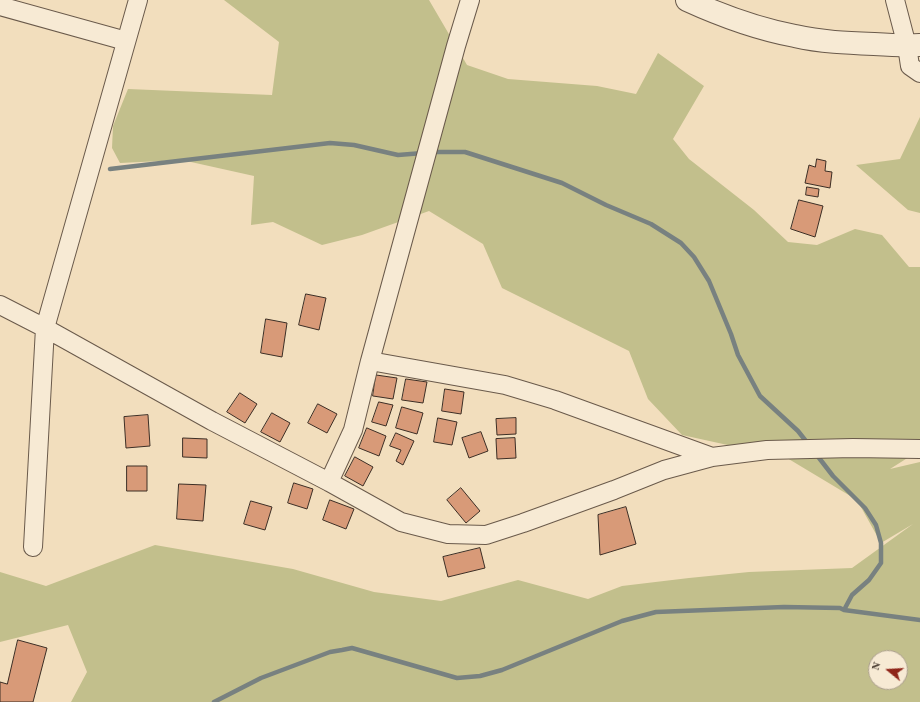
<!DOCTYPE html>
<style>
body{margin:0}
#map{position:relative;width:920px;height:702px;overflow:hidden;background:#f2debd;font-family:"Old Standard TT",serif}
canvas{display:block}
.north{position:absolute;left:868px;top:650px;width:40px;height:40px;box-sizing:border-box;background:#f7ead4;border:1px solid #ac9f8e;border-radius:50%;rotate:288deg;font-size:11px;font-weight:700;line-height:16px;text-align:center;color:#3c2e25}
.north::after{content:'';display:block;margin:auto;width:14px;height:18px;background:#8f2418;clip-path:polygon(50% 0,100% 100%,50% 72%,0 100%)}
</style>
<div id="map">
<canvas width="920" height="702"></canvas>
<div class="north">N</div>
</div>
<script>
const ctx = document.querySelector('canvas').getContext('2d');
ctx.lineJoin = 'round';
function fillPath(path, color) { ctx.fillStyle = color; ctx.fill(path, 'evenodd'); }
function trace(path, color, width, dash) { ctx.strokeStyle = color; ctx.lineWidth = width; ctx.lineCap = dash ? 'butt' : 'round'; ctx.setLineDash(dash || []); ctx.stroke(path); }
fillPath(new Path2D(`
 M224,0h205l38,65 41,14 89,7 39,8 22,-41 46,33 -31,53 16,20 65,51 34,32 29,3 38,-16 27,6 27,32h11v183l-30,19 30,-7v240h-849l16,-30 -19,-47 -68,17v-70l46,14 109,-41 138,24 81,23 67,9 77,-21 70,19 34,-13 67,-8 60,-6 103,-4 61,-44 -32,19 -24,-43 -70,-42 -105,-23 -34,-36 -19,-48 -127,-63 -19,-44 -54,-33 -67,24 -40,10 -49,-23 -22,3 3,-49 -72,-16 -62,3 -8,-15 1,-22 15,-37 144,6 7,-53zM876,658h24v24h-24z
 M920,117v96l-12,-3 -52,-45 44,-6z`), '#c2bf8c');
trace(new Path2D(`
 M431,152h34l97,31 44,22 45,19 30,19 13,14 15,24 22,53 7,21 22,41 38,35 11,14
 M110,169l220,-26 24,2 44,10 25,-2
 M816,454l17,22 32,32 11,17 5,18v20l-12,17 -17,15 -8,15
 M214,702l47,-24 69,-26 12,-2 10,-2 105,30 23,-2 22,-6 120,-49 34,-9 128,-5 56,1 4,2 76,10`), '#788180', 4.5);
const building = new Path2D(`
 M817,159l9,2 -1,10 7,1 -2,16 -25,-5 4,-18 6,2z
 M807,187l12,2 -1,8 -12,-2z
 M799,200l24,6 -8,31 -24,-8z
 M306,294l20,4 -7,32 -20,-5z
 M266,319l21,4 -5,34 -21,-4z
 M376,375l21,3 -4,21 -20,-3z
 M406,379l21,3 -4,21 -21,-3z
 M445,389l19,3 -3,22 -19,-3z
 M240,393l17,11 -12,19 -18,-11z
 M379,402l14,3 -7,21 -14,-4z
 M318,404l19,10 -10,19 -19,-10z
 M402,407l21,6 -6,21 -21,-6z
 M272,413l18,10 -10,19 -19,-10z
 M148,415l2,31 -24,2 -2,-31z
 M438,418l19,4 -5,23 -18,-3z
 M516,418v16l-19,1 -1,-16z
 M367,428l19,8 -7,20 -20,-8z
 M481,432l7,19 -19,7 -7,-20z
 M396,433l18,8 -11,24 -7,-4 5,-11 -11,-4z
 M183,438l24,1v19l-24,-1z
 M515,438l1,20 -19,1 -1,-20z
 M355,457l18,10 -10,19 -18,-10z
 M127,466h20v25h-20z
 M294,483l19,6 -6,20 -19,-6z
 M179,484l27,1 -3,36 -26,-2z
 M461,488l19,23 -14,12 -19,-23z
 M330,500l24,9 -8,20 -23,-9z
 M251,501l21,6 -7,23 -21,-6z
 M626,507l10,37 -36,11 -2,-40z
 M480,548l5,20 -37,9 -5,-20z
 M18,640l29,8 -14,54h-33v-20l7,2z`);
fillPath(building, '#d89a78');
trace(building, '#3c2e25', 1);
const minor = new Path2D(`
 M895,0l12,46 3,20 10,7
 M0,6l126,35
 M0,305l45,23 167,93 117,61 72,40 47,12 38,1 37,-12 91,-33 50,-20 48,-13 55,-7 86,-2 67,1
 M370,361l135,24 50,15 157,57
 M329,482l24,-52 17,-69 86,-315 14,-46
 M33,547l12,-219 93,-328`);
const tertiary = new Path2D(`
 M687,0c35,16 71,29 108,36 26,6 52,7 79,8 15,1 31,2 46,1`);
trace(minor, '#6a5a4b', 20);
trace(tertiary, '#6a5a4b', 24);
trace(minor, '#f7ead4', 18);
trace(tertiary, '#f7ead4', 22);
</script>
